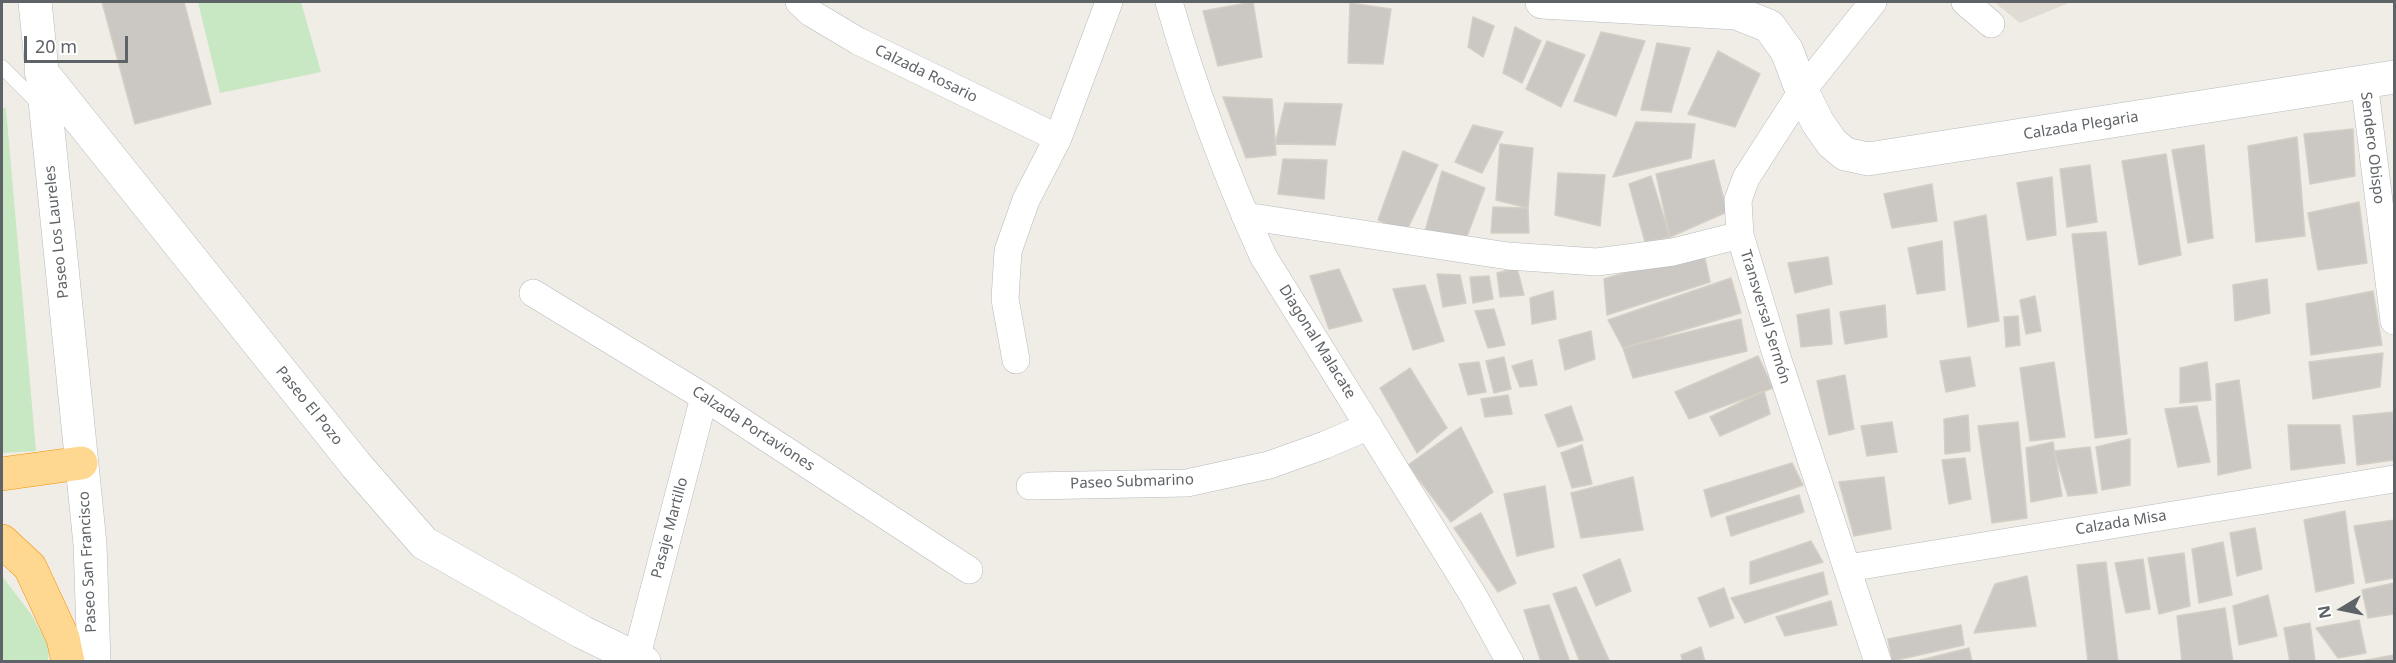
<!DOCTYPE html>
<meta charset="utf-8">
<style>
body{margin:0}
#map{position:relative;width:2396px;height:663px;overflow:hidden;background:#f0ede6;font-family:"Noto Sans",sans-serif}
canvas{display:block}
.frame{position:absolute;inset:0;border:3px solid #5e6367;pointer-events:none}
.north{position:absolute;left:2312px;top:579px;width:60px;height:60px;-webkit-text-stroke:4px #fff;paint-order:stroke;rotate:260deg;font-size:16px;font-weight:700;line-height:24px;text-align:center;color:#5e6367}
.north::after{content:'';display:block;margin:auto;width:21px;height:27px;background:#5e6367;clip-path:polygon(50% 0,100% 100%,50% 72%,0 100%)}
.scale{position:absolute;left:24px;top:36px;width:104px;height:27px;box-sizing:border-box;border:3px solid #5e6367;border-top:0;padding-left:8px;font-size:18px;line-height:21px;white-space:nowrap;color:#5e6367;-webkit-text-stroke:4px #fff;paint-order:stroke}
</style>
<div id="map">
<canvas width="2396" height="663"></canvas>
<div class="frame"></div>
<div class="north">N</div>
<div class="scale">20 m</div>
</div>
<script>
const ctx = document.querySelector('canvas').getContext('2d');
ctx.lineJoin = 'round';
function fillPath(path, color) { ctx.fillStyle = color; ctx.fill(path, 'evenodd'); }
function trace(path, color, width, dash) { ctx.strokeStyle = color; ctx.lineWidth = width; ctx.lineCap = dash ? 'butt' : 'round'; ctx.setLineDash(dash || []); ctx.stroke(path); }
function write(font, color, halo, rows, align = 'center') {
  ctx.font = font + ' "Noto Sans",sans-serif'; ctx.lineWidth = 4.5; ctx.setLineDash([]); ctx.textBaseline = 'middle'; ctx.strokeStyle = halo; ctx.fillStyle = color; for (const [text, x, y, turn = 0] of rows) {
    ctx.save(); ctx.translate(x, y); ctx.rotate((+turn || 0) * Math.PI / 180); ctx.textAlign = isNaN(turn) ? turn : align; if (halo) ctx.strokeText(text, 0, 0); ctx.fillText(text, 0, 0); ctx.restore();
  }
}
fillPath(new Path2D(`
 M1994,2h77l-51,21z`), '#e0dcd4');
fillPath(new Path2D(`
 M198,2h103l20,70 -101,21z
 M2,107l4,2 30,342 -34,2z
 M2,576l29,38 18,32 -1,15h-46z`), '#c7e8c3');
const building = new Path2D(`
 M102,2h82l27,102 -76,20z
 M1253,2l9,55 -44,9 -15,-55z
 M1350,3l41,6 -8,55 -35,-1z
 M1473,17l21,9 -11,31 -15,-10z
 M1515,27l26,14 -19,42 -19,-10z
 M1601,32l44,9 -29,75 -42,-15z
 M1547,41l38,14 -24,52 -35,-18z
 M1657,43l33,5 -19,64 -30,-2z
 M1718,51l42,23 -25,53 -47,-13z
 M1223,97l49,2 4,56 -30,3z
 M1285,103l57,1 -7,41 -60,-1z
 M1636,122l59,2 -4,34 -78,19z
 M1473,125l30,7 -21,41 -27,-11z
 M2353,129l2,47 -45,8 -6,-50z
 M2297,137l8,99 -49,6 -8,-96z
 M1500,144l33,4 -5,60 -32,-8z
 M2204,145l9,93 -25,5 -16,-93z
 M1403,151l35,14 -32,67 -28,-12z
 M2166,154l15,101 -42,10 -17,-104z
 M1283,159l44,1 -3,39 -46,-5z
 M1714,160l13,52 -57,25 -14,-63z
 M2090,165l7,57 -30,5 -7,-58z
 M1442,171l43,17 -22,59 -39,-12z
 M1558,173l47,2 -5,51 -45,-11z
 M1651,176l19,61 -25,5 -16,-58z
 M2052,177l4,58 -29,5 -10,-57z
 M1932,184l5,37 -45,7 -8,-34z
 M2359,202l8,61 -49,7 -10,-57z
 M1493,207l35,1 1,25h-38z
 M1986,215l13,106 -31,6 -14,-105z
 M2106,232l21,202 -32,4 -23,-204z
 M1942,241l3,49 -28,4 -9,-46z
 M1703,249l7,33 -103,33 -3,-36z
 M1828,257l4,27 -37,9 -7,-30z
 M1517,268l7,27 -24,2 -3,-24z
 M1339,269l23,52 -33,8 -19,-53z
 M1437,274l23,1 6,28 -23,4z
 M1489,276l4,23 -20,4 -3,-26z
 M1731,278l10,35 -118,35 -15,-28z
 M2267,279l3,34 -35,8 -2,-36z
 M1425,285l19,56 -31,9 -20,-61z
 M1553,291l3,28 -24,5 -2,-26z
 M2373,291l9,54 -71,10 -5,-51z
 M2035,296l6,35 -15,3 -6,-34z
 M1885,305l2,32 -42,7 -5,-32z
 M1494,309l11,36 -17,3 -13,-37z
 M1829,309l3,35 -31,3 -4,-32z
 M2018,316l2,29 -14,2 -2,-30z
 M1741,319l6,32 -114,27 -10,-30z
 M1591,331l4,28 -30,11 -6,-30z
 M2383,353l-3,34 -67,12 -4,-37z
 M1758,356l15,32 -84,31 -14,-27z
 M1504,357l7,32 -17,4 -8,-32z
 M1970,357l5,29 -29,6 -6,-31z
 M1532,360l5,25 -17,2 -8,-21z
 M1479,362l7,30 -18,3 -9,-31z
 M2054,362l11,75 -35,4 -10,-73z
 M2207,362l4,38 -31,3v-35z
 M1410,368l37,60 -30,25 -37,-65z
 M1845,375l9,54 -25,6 -12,-54z
 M2239,380l12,88 -33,7 -2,-91z
 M1764,391l6,23 -50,22 -10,-19z
 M1508,395l4,19 -27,3 -4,-18z
 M1571,406l12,34 -25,7 -13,-32z
 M2197,406l13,56 -32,5 -13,-58z
 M2393,412l1,48 -37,5 -4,-49z
 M1968,415l2,36 -25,3 -1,-35z
 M1892,422l5,30 -30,4 -6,-30z
 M2018,422l9,96 -35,5 -14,-97z
 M2288,425h52l5,38 -54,7z
 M1461,427l32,65 -42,30 -43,-57z
 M2130,439v46l-28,5 -6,-43z
 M2053,442l9,54 -31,6 -5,-54z
 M1582,445l10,39 -20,4 -11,-35z
 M2090,447l7,46 -29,3 -14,-45z
 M1965,458l6,41 -22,5 -7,-44z
 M1792,463l11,22 -92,32 -7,-27z
 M1633,477l10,53 -62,8 -10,-45z
 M1884,477l7,52 -37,7 -15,-54z
 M1545,486l9,61 -37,9 -13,-62z
 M1799,495l5,17 -73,24 -5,-19z
 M2345,511l9,72 -38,9 -12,-72z
 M1481,513l35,70 -18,9 -44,-64z
 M2394,520v58l-28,5 -12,-57z
 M2255,528l7,41 -25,7 -7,-43z
 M1811,541l12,21 -73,22v-22z
 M2223,542l9,53 -33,8 -7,-54z
 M2184,553l6,53 -31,8 -11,-56z
 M1620,559l11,32 -35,15 -13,-31z
 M2143,559l7,50 -24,4 -11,-50z
 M2106,562l12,100h-30l-11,-97z
 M1823,572l5,22 -83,29 -14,-25z
 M2027,576l9,50 -62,7 21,-49z
 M2394,583v31l-26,4 -6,-28z
 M1576,587l33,73 -29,2 -27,-68z
 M1724,588l10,30 -24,9 -12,-29z
 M2268,595l9,41 -38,9 -6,-39z
 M1831,601l6,24 -52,11 -9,-19z
 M1549,605l21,57h-29l-17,-52z
 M2225,608l8,54h-51l-5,-46z
 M2359,620l7,33 -28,5 -22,-30z
 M2310,623l5,38 -25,1 -6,-34z
 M1961,625l3,20 -72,16 -4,-22z
 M1701,647l4,15h-22l-2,-7z
 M1969,648l3,14h-59z
 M2394,655v7h-38z`);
fillPath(building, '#cbc8c3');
trace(building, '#d5cec5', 1.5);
const lane = new Path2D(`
 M2,67l38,38`);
const street = new Path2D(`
 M799,2l12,11 47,28 200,97
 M1169,2c24,84 58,174 94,254l210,339 37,67
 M1873,2l-71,89 -56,87 -8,22 2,35 36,119 102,308
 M1965,2l26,22
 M2364,81l30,240
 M1245,216l263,40 89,6 76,-10 67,-17
 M533,293l171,104 265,173
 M1016,360l-11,-61 3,-48 18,-51 32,-62 51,-136
 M1030,486l157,-3 82,-18 56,-20 44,-19
 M1848,568l546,-89
 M636,659l68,-262`);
const secondary = new Path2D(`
 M35,2l55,542 4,118
 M1542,2l194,11 33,13 18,25 15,40 16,32 14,20 13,11 23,5 526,-82
 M41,71l315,394 68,78 158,89 62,30`);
const highway = new Path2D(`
 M2,474l79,-11
 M2,541l28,26 33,71 5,24`);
trace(lane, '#b7b9bd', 15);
trace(street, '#b7b9bd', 28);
trace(secondary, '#b5babe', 34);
trace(highway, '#f79100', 34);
trace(lane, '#fff', 14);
trace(street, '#fff', 27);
trace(secondary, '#fff', 33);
trace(highway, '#fed790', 33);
write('15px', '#5e6367', '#fff', [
 ["Calzada Rosario",926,74,26],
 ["Calzada Plegaria",2081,126,-9],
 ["Sendero Obispo",2372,148,83],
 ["Paseo Los Laureles",57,232,-96],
 ["Transversal Sermón",1765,317,73],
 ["Diagonal Malacate",1317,342,58],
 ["Paseo El Pozo",309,406,51],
 ["Calzada Portaviones",753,429,33],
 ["Paseo Submarino",1132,482,-2],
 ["Calzada Misa",2121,523,-9],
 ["Pasaje Martillo",670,528,-75],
 ["Paseo San Francisco",88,562,-93]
]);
</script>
